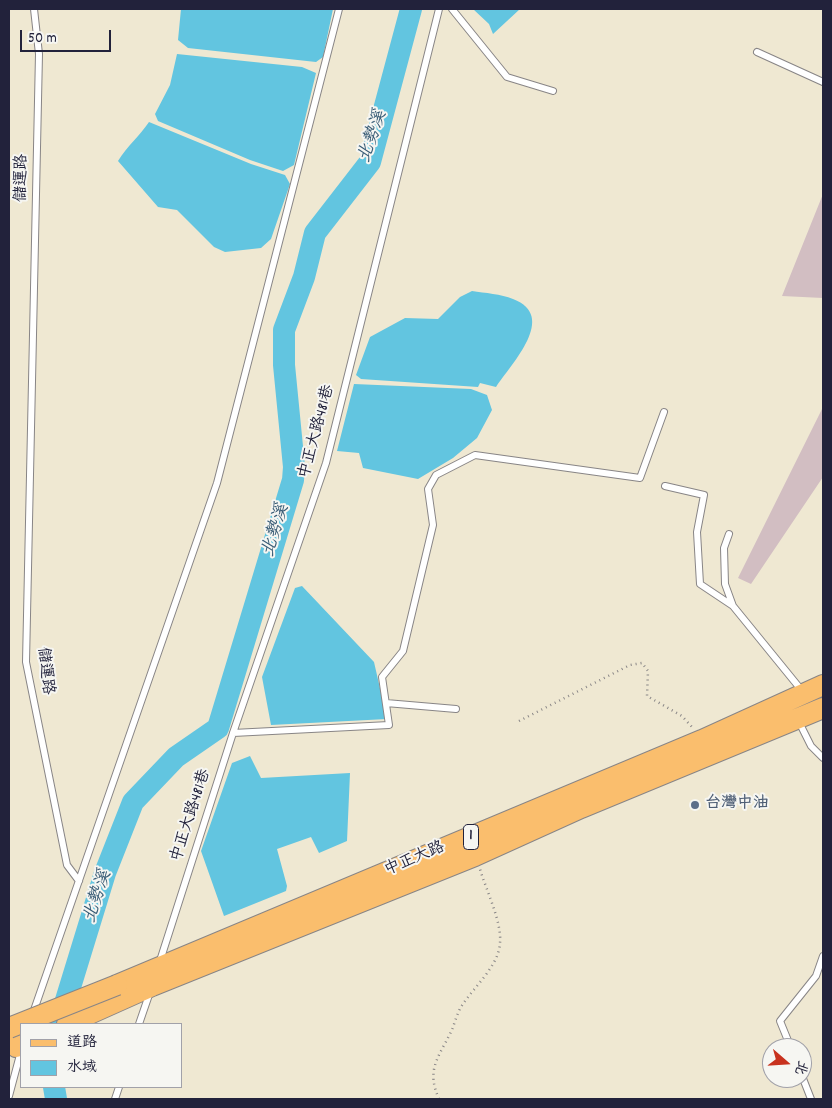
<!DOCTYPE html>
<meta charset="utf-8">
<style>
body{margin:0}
#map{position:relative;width:832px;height:1108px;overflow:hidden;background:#efe8d2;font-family:Dekko,"LXGW WenKai TC",sans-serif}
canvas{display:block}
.frame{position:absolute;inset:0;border:10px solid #22223b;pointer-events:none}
.legend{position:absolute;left:20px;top:1023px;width:162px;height:65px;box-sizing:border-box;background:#f6f6f2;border:1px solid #a1a1a9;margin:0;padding:6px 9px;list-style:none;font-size:15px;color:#22223b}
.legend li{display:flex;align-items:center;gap:10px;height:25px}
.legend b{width:25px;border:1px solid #a1a1a9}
.north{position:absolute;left:762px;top:1038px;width:50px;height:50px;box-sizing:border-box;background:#f6f6f2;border:1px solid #a1a1a9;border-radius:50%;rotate:109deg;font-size:14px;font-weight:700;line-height:20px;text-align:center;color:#22223b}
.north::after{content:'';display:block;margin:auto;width:18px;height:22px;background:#c8321e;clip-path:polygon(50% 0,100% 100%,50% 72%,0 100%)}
.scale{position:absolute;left:20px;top:30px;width:91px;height:22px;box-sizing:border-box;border:2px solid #22223b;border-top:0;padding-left:6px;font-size:15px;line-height:18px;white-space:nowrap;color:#22223b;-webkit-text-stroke:4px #f6f6f2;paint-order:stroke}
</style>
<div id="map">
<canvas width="832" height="1108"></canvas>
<div class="frame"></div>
<ul class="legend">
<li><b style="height:6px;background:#fabe6d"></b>道路</li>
<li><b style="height:14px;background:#62c5e0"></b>水域</li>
</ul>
<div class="north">北</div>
<div class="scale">50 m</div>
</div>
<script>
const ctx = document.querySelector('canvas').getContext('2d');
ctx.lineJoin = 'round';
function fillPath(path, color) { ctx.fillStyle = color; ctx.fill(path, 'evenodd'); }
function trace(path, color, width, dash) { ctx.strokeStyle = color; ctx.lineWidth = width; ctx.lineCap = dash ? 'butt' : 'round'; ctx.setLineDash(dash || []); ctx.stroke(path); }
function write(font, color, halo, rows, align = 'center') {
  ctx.font = font + ' Dekko,"LXGW WenKai TC",sans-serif'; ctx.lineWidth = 4; ctx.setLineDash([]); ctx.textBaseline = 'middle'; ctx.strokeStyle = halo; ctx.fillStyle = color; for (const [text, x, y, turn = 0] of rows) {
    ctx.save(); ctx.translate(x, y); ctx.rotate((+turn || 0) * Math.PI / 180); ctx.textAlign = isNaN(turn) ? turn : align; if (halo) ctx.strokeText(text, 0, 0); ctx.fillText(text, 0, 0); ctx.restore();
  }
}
fillPath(new Path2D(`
 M823,194v104l-41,-2z
 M823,407v70l-72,107 -13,-6z`), '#d2bec2');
fillPath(new Path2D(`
 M181,9h152l-10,48 -7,5 -128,-14 -10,-8z
 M473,9h47l-27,25 -4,-10z
 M177,54l125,13 14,6 -22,92 -11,6 -33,-11 -92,-39 -3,-7 15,-29z
 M149,122l102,42 34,11 5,9 -19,55 -10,9 -36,4 -11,-5 -37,-37 -19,-3 -40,-46c9,-15 21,-24 31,-39z
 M472,291c13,2 29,3 41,8 45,17 -1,64 -17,88l-16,-4 -2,4 -117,-8 -5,-4 14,-38 35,-19 33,1 22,-22z
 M354,384l117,5 16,6 5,15 -15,28 -24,20 -35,21 -55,-11 -4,-15 -22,-2z
 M302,586l72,76 13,57 -116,6 -9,-48 33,-89z
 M250,756l11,22 89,-5 -3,68 -28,12 -8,-16 -34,12 10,37 -1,5 -62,25 -23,-65 31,-88z`), '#62c5e0');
trace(new Path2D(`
 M59,1023l46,-150 28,-71 43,-45 42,-29 75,-248 1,-13 -10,-102v-35l20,-53 11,-44 55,-71 41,-153
 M54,1087l2,12`), '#62c5e0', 22);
const lane = new Path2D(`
 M34,9l5,45 -13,608 41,203 12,16
 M452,9l55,68 46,14
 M757,52l66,30
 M665,486l39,9 -7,37 3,52 33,22
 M729,534l-5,14 1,36 8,22 70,86
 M386,703l70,6
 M799,722l12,24 12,12
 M233,733l156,-8 -7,-48 21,-26 30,-126 -5,-36 8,-14 39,-20 165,23 24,-66
 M159,964l74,-231 93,-270 113,-454
 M33,1013l184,-530 122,-474
 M139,1024l11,-32
 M791,1048l-11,-27 36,-45 7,-20
 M802,1076l9,23
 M9,1096l12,-45
 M115,1099l4,-12`);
const primary = new Path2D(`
 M117,985l585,-245 121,-55
 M67,1024l85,-38 323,-130 106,-48 242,-100
 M9,1030l7,17`);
trace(lane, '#888586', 8);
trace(primary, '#888586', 22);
trace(new Path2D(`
 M519,721l111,-56 12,-2 6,8 -1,25 35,20 10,11
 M439,1099c-13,-29 -1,-41 12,-67 4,-9 6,-20 12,-28 12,-18 36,-39 37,-61 2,-21 -14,-53 -20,-74`), '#888586', 2.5, [1, 4]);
trace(lane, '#fff', 6);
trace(primary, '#fabe6d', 20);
const primaryBridge = new Path2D(`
 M9,1028l108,-43`);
trace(primaryBridge, '#888586', 22, []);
trace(primaryBridge, '#fabe6d', 20);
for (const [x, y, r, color] of [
 [695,805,5,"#5c6f8a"]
]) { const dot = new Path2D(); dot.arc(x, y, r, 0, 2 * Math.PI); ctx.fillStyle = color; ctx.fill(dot); trace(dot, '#f6f6f2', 2); }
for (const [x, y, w] of [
 [471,837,15]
]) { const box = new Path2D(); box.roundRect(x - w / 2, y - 12.5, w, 25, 4); ctx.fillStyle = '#f6f6f2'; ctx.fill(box); trace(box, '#22223b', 1); }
write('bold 15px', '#22223b', null, [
 ["1",471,837]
]);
write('16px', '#22223b', '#f6f6f2', [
 ["儲運路",23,178,-89],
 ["中正大路481巷",318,432,-75],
 ["儲運路",44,671,83],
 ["中正大路481巷",192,816,-72],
 ["中正大路",415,860,-23]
]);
write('bold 16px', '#4e5e75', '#f6f6f2', [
 ["台灣中油",705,805]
], 'left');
write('italic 18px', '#385b75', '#f6f6f2', [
 ["北勢溪",374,137,-71],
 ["北勢溪",277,531,-73],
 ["北勢溪",99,897,-72]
]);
</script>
